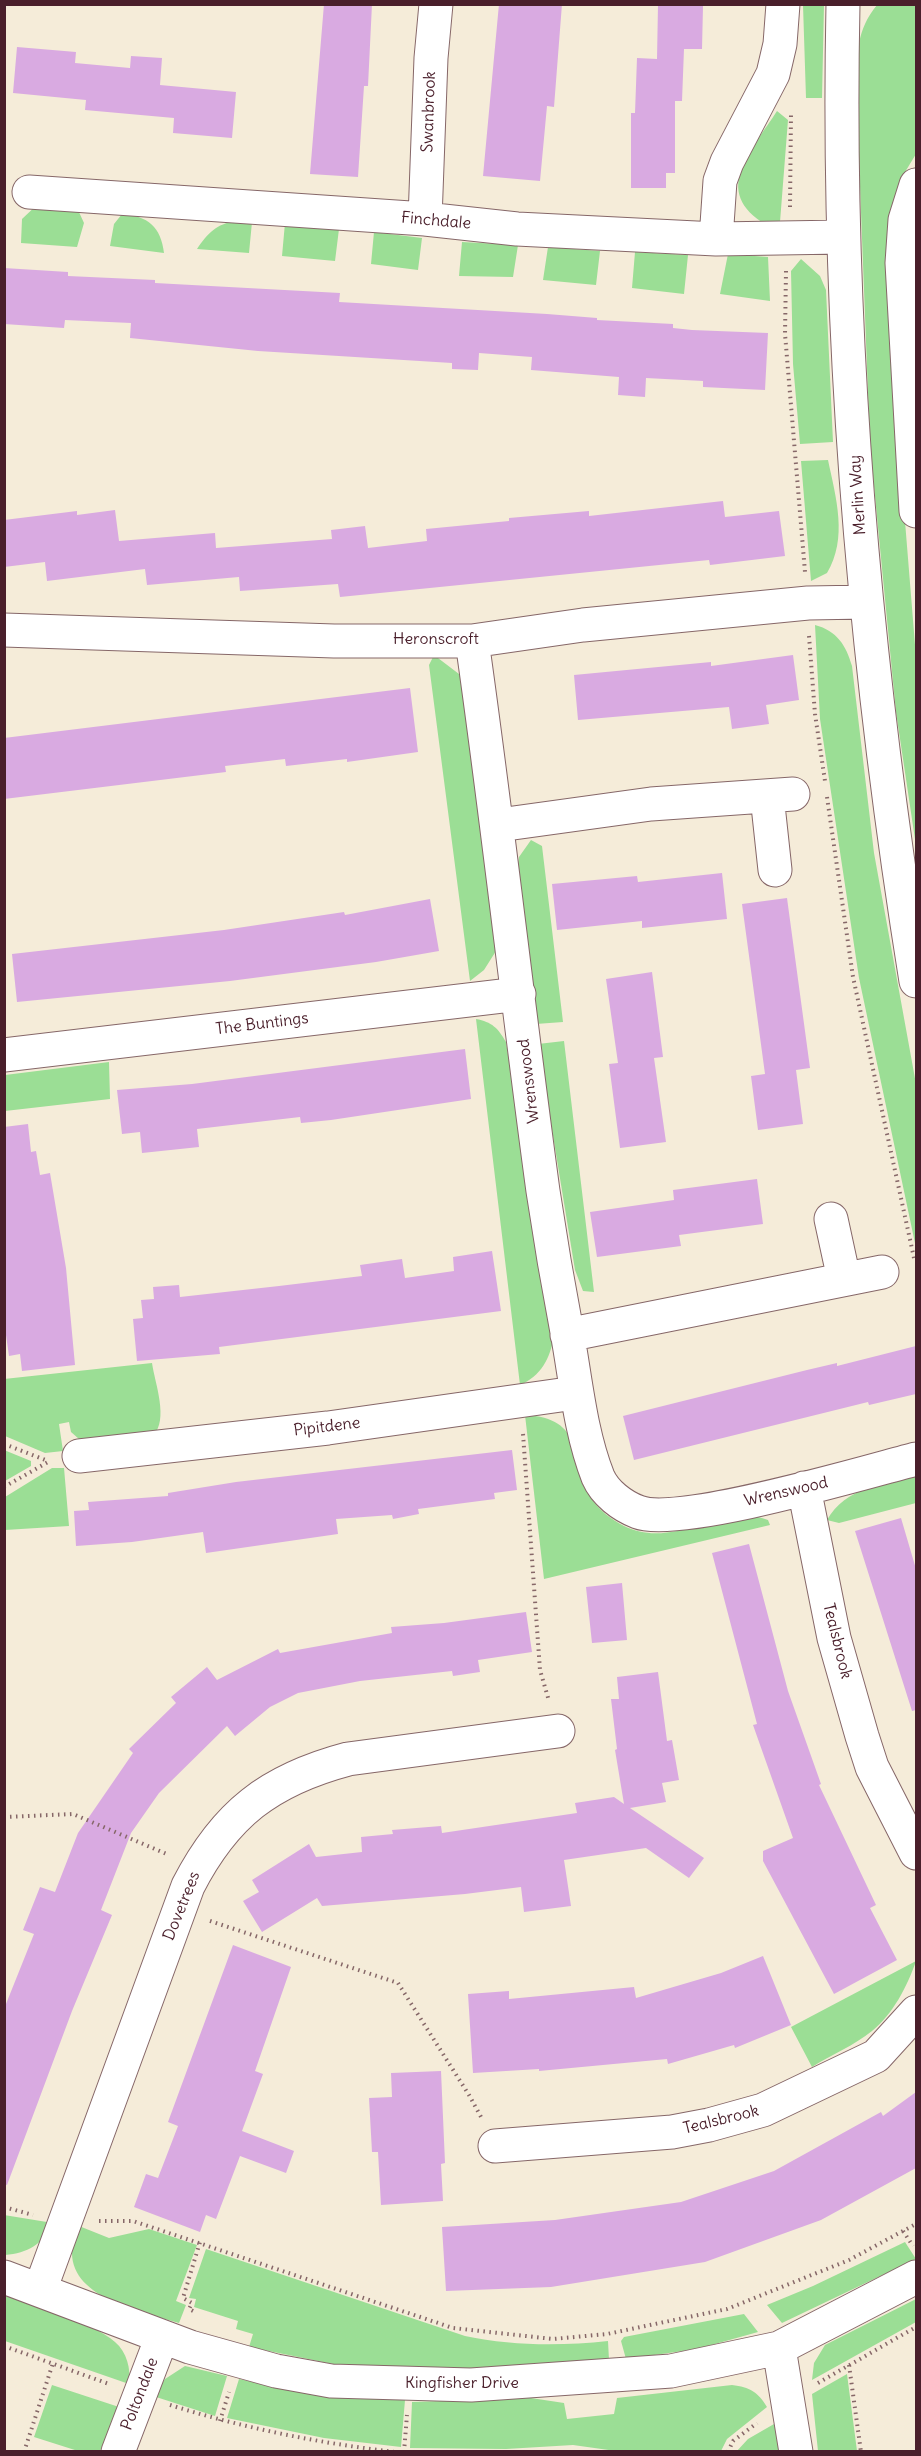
<!DOCTYPE html>
<style>
body{margin:0}
#map{position:relative;width:921px;height:2456px;overflow:hidden;background:#f5ecd9;font-family:Delius,sans-serif}
canvas{display:block}
.frame{position:absolute;inset:0;border:6px solid #4a1f2b;pointer-events:none}
</style>
<div id="map">
<canvas width="921" height="2456"></canvas>
<div class="frame"></div>
</div>
<script>
const ctx = document.querySelector('canvas').getContext('2d');
ctx.lineJoin = 'round';
function fillPath(path, color) { ctx.fillStyle = color; ctx.fill(path, 'evenodd'); }
function trace(path, color, width, dash) { ctx.strokeStyle = color; ctx.lineWidth = width; ctx.lineCap = dash ? 'butt' : 'round'; ctx.setLineDash(dash || []); ctx.stroke(path); }
function write(font, color, halo, rows, align = 'center') {
  ctx.font = font + ' Delius,sans-serif'; ctx.lineWidth = 6; ctx.setLineDash([]); ctx.textBaseline = 'middle'; ctx.strokeStyle = halo; ctx.fillStyle = color; for (const [text, x, y, turn = 0] of rows) {
    ctx.save(); ctx.translate(x, y); ctx.rotate((+turn || 0) * Math.PI / 180); ctx.textAlign = isNaN(turn) ? turn : align; if (halo) ctx.strokeText(text, 0, 0); ctx.fillText(text, 0, 0); ctx.restore();
  }
}
fillPath(new Path2D(`
 M803,5h21l-2,93h-16z
 M877,5h39v149l-14,23 -4,258 18,222v189l-20,-134 -26,-267 -14,-362c2,-32 0,-52 21,-78z
 M777,111l11,9 -8,102 -13,3c-58,-33 -14,-76 10,-114z
 M40,202l38,8 6,13 -7,24 -56,-4 1,-24z
 M122,214c26,2 39,13 42,39l-54,-7 4,-22z
 M236,221l16,1 -3,31 -52,-4c11,-16 19,-25 39,-28z
 M285,223l54,6 -4,32 -53,-5z
 M374,232l48,6 -4,32 -47,-6z
 M462,242l56,3 -5,32 -54,-1z
 M548,247l52,4 -4,34 -53,-5z
 M635,252l53,3 -4,39 -52,-6z
 M728,254l40,3 2,44 -50,-7z
 M801,259l19,17 6,14 7,152 -33,2 -7,-80 -2,-93z
 M828,460c8,38 20,78 -1,113l-16,8 -10,-120z
 M815,625c22,6 31,20 37,41l22,187 42,231v164l-57,-270 -39,-259z
 M434,655l25,19 6,13 31,264 -12,19 -14,11 -41,-316z
 M531,840l11,6 21,176 -27,2 -19,-153 2,-14z
 M476,1019c16,3 22,9 30,23l48,294c-4,23 -13,40 -34,49z
 M564,1041l30,251 -11,-1 -8,-21 -37,-226z
 M109,1062l1,37 -105,12v-36z
 M152,1363c3,21 17,56 1,73l-66,10 -16,-14 -2,-10 -10,2 4,27 -18,2 -40,-17 -1,-57z
 M525,1415c60,3 46,44 65,81 7,13 22,24 34,30 49,25 101,-24 144,-6l2,5 -226,54z
 M4,1450l27,11v5l-26,15z
 M52,1468h12l5,58 -64,4v-33z
 M916,1475v28l-77,20 -12,-3c19,-33 54,-35 89,-45z
 M916,1961c-9,26 -23,53 -44,70 -17,14 -41,24 -60,36l-21,-40z
 M4,2215l49,8c-11,22 -25,30 -48,32z
 M79,2226l30,12 40,-9 48,16 -21,56 10,4 -7,18c-34,-10 -107,-24 -107,-70 0,-9 4,-18 7,-27z
 M905,2242l11,17 -134,64 -15,-18 46,-19z
 M206,2249l259,87c47,10 96,10 143,5l1,19 -139,10 -137,-6 -84,-17 4,-13 -17,-5 2,-8 -44,-14 2,-8 -7,-1z
 M5,2295c29,11 88,27 110,47 12,10 16,27 14,42l-124,-43z
 M916,2299v23l-104,58 2,-17 11,-18z
 M744,2314l14,18 -61,17 -71,10 -5,-18 3,-4z
 M185,2366l42,10 -12,40 -62,-20 12,-17z
 M847,2374l10,77h-39l-6,-57z
 M239,2379l80,17 86,4 -4,47 -77,-9 -97,-20z
 M52,2385l67,22 -19,44h-22l-44,-14z
 M732,2385c18,2 26,7 35,22l-40,32 -6,12 -98,1 -50,-7 -67,4 -96,-1 2,-46 119,-4 33,5 3,16 47,-5 3,-16z
 M774,2424l7,27 -45,1 12,-13z`), '#9bde95');
fillPath(new Path2D(`
 M324,4h48l-4,82h-4l-6,91 -48,-3z
 M499,4h63l-8,103 -7,-1 -7,75 -57,-5z
 M658,5l45,1 -1,43h-18l-2,52h-7v72h-9v15h-35v-75h4l2,-55 20,1z
 M17,47l59,5 -1,11 55,5 1,-12 31,2 -2,27 76,7 -4,46 -59,-5 1,-15 -89,-8 1,-10 -73,-7z
 M4,268l64,4v4l87,4v3l185,10 -1,9 208,12 50,4v2l76,4v4l19,2 76,3 -3,57 -62,-3v-6l-57,-3 -1,19 -27,-2 1,-18 -88,-7 1,-13 -53,-4 -1,17 -26,-1v-6l-194,-12 -128,-13 1,-15 -66,-3 -1,8 -60,-4z
 M723,501l2,16 54,-6 6,45 -75,9 -1,-5 -369,37 -2,-13 -98,7 -1,-14 -92,8 -2,-16 -98,12 -2,-19 -41,5v-47l73,-9v4l38,-5 4,31 96,-8 1,15 116,-9 -1,-9 34,-4 3,22 59,-7 -1,-12 83,-8v-3l80,-7v5z
 M793,655l6,45 -33,5 3,19 -37,5 -3,-22 -151,13 -4,-45 137,-13v4z
 M410,688l8,64 -71,10v-3l-61,7 -1,-7 -60,7 1,6 -222,27v-61z
 M722,873l5,46 -85,9v-7l-85,9 -5,-46 85,-8 1,6z
 M787,898l23,170 -14,2 7,54 -45,6 -7,-54 14,-2 -23,-170z
 M430,899l9,52 -63,11 -146,19 -213,21 -5,-48 212,-24 120,-18 1,3z
 M652,972l11,85 -9,1 12,84 -46,6 -11,-84 9,-1 -12,-84z
 M465,1049l6,50 -140,21 -30,3 -1,-6 -103,12 2,18 -57,6 -2,-21 -18,2 -5,-44 75,-6z
 M28,1124l3,28 5,-1 4,24 10,-2 16,95 9,97 -53,6 -2,-17 -11,2 -5,-35v-194z
 M757,1179l6,45 -84,11 2,11 -84,11 -7,-45 84,-12 -1,-10z
 M492,1251l9,60 -282,36 1,7 -83,7 -4,-42 10,-1 -2,-18 13,-1 -1,-12 26,-2 1,12 99,-11 83,-10 -2,-11 42,-6 3,19 49,-7 -1,-14z
 M916,1346v48l-47,11 -1,-3 -234,58 -11,-44 184,-46 30,-7v3z
 M512,1450l5,40 -23,3 1,6 -77,10 1,5 -26,5 -1,-4 -56,4 2,15 -132,19 -3,-21 -71,10 -56,4 -2,-35 15,-1 -1,-8 80,-6v-3l68,-11z
 M901,1518l15,51v141l-4,1 -57,-180z
 M749,1544l39,147 33,93 -2,1 57,120 -6,3 27,52 -63,34 -71,-133v-10l30,-13 -40,-113 4,-1 -45,-171z
 M622,1583l5,57 -35,3 -6,-56z
 M526,1612l6,40 -54,8 2,12 -27,4 -1,-5 -92,10 -62,12 -28,14 -35,29 -8,-10 -68,67 -28,40 -30,77 11,5 -40,96 -65,174 -3,-1v-175l30,-75 -11,-4 17,-43 15,5 23,-59 55,-80 -4,-4 47,-46 -5,-6 36,-30 10,13 61,-31 2,4 112,-20 -1,-6 53,-4z
 M658,1672l9,69 5,-1 7,40 -17,3 4,19 -36,6 74,50 -15,20 -43,-30 -82,12 7,46 -47,6 -3,-25 -56,7 -143,12 -5,-8 -55,34 -19,-31 16,-9 -7,-12 57,-36 7,13 46,-5 -1,-15 32,-3 -1,-4 49,-4 1,7 135,-20 -2,-10 39,-6 10,7 -9,-54 2,-1 -6,-50h8l-2,-22z
 M233,1945l58,22 -36,104 8,3 -21,57 52,20 -8,22 -46,-17 -24,63 -10,-4 -6,17 -66,-25 12,-33 12,4 20,-52 -10,-4z
 M763,1956l28,69 -56,23 -1,-3 -66,19 -1,-5 -128,12v-2l-66,4 -5,-79 41,-3v8l125,-12 2,11 85,-25z
 M441,2071l4,92 -4,1 2,37 -62,4 -3,-53h-6l-3,-54 23,-1 -1,-24z
 M916,2092v76l-95,52 -116,42 -154,25 -105,4 -4,-64 113,-7 126,-18 93,-31 107,-59 2,4z`), '#d9aae1');
const minor = new Path2D(`
 M843,4c-7,328 21,655 73,977
 M916,185l-11,35 -3,43 14,248
 M29,192l396,27 92,10 199,10 127,-2
 M425,219l6,-161 5,-54
 M716,239l4,-58 7,-19 46,-88 7,-30 3,-40
 M4,630l330,11h138l111,-16 225,-22 58,-1
 M472,641c26,183 46,367 71,550 7,47 15,94 24,141 9,49 13,99 31,145 7,16 24,29 40,35 40,16 228,-40 278,-53
 M767,796l8,74
 M499,825l152,-21 142,-10
 M4,1055l515,-61
 M831,1219l13,60
 M567,1335l315,-63
 M79,1456l249,-28 247,-35
 M804,1488l30,150 28,98 10,31 44,86
 M495,2146l177,-14 37,-7 54,-15 113,-54 40,-44
 M4,2277l186,70 86,24 55,10 140,4 200,-14 108,-23 137,-71
 M40,2290l148,-404c37,-72 81,-106 160,-127l210,-28
 M779,2348l17,104
 M118,2452l44,-115`);
trace(minor, '#866768', 35);
trace(new Path2D(`
 M790,207l1,-94
 M786,271l-1,63 20,238
 M809,636l6,78 10,67
 M827,797l26,180 61,281
 M523,1434l17,236 9,31
 M4,1444l44,17
 M4,1487l44,-25
 M4,1817l69,-3 96,41
 M210,1921l188,62 71,112 12,22
 M4,2207l29,8
 M99,2221h34l320,107 100,11 54,-5 120,-25 122,-49 67,-36
 M903,2231l10,15
 M193,2311l-4,-2 3,-6 -9,-5 17,-56
 M4,2346l105,38
 M849,2365l12,87
 M818,2383l98,-56
 M170,2405c74,23 148,38 225,47
 M220,2421l9,-29
 M24,2452l29,-89
 M404,2452l3,-37
 M552,2452h34
 M728,2452l5,-11 24,-18`), '#866768', 4, [1.5, 4.5]);
trace(minor, '#fff', 33);
write('16px', '#4a1f2b', '#fff', [
 ["Swanbrook",429,112,-88],
 ["Finchdale",436,221,5],
 ["Merlin Way",858,495,-94],
 ["Heronscroft",436,639],
 ["The Buntings",262,1024,-7],
 ["Wrenswood",529,1081,-97],
 ["Pipitdene",327,1427,-7],
 ["Wrenswood",786,1492,-13],
 ["Tealsbrook",837,1641,76],
 ["Dovetrees",182,1906,-68],
 ["Tealsbrook",721,2120,-14],
 ["Kingfisher Drive",462,2383],
 ["Poltondale",140,2394,-69]
]);
</script>
